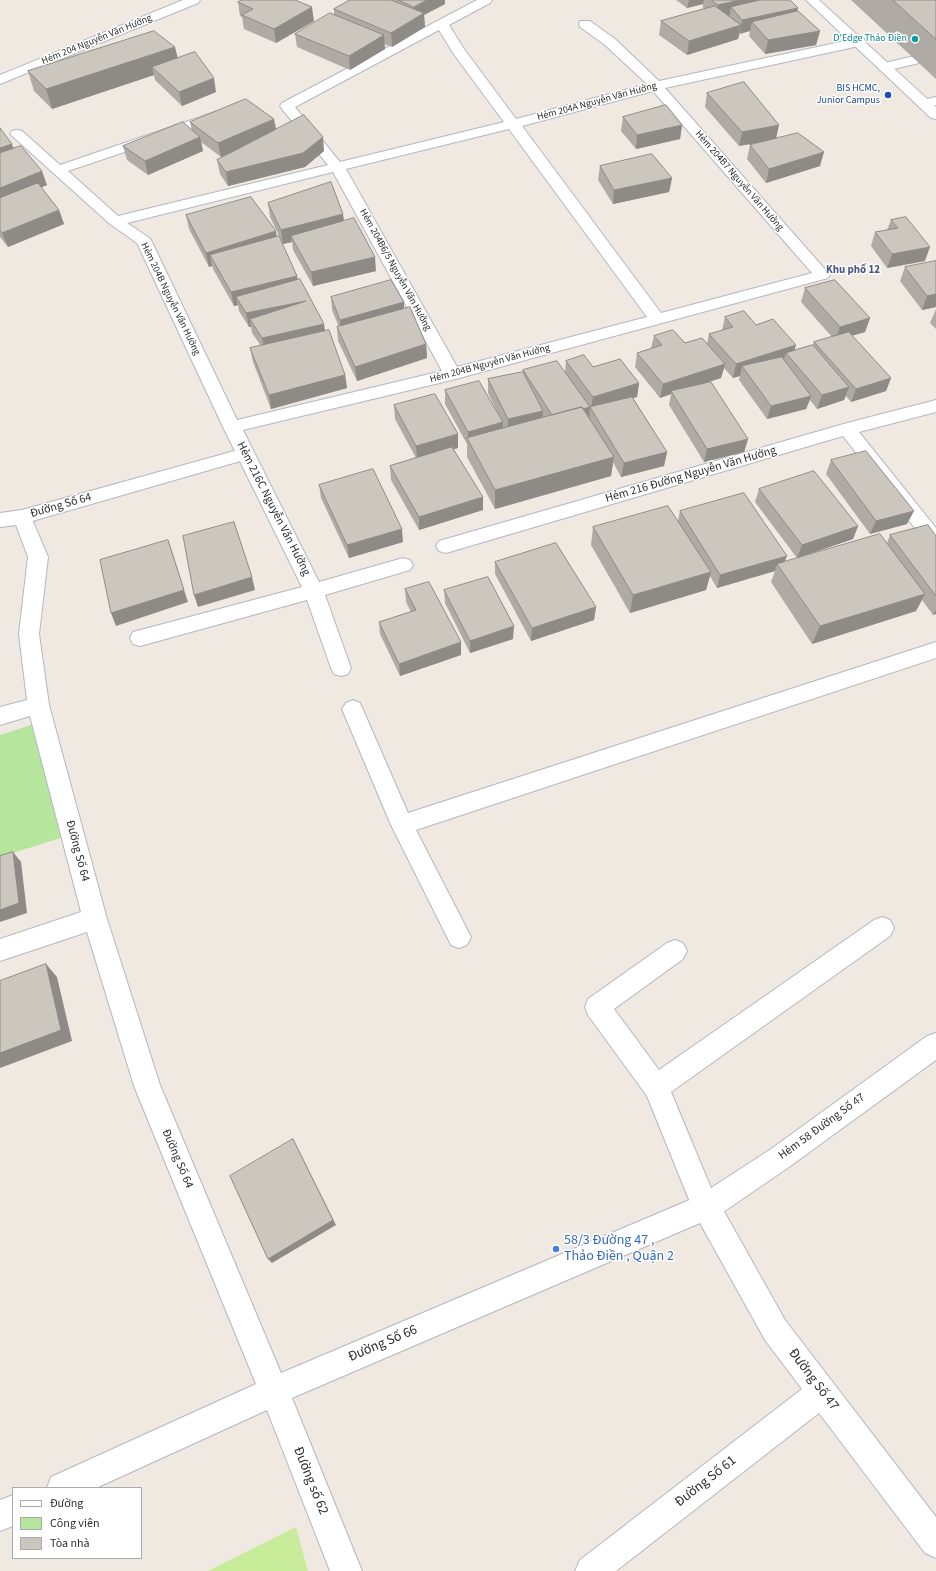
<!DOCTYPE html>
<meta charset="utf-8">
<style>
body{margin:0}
#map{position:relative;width:936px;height:1571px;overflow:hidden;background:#efe9e1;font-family:"Source Sans 3",sans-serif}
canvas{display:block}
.legend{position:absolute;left:12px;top:1487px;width:130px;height:72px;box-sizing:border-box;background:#fff;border:1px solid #ababab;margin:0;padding:5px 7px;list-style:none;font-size:12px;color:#2e2e2e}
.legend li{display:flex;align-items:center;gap:8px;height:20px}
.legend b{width:20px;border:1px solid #ababab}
</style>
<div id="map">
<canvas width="936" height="1571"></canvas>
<ul class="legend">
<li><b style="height:5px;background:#fff"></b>Đường</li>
<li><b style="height:11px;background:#b6e59e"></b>Công viên</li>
<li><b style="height:11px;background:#cbc7bf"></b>Tòa nhà</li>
</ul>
</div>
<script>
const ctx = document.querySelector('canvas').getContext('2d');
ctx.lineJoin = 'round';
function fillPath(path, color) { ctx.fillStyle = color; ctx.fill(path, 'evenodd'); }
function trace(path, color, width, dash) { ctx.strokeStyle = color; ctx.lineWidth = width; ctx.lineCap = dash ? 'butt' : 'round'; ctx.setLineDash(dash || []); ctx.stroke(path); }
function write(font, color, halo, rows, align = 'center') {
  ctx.font = font + ' "Source Sans 3",sans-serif'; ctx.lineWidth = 3; ctx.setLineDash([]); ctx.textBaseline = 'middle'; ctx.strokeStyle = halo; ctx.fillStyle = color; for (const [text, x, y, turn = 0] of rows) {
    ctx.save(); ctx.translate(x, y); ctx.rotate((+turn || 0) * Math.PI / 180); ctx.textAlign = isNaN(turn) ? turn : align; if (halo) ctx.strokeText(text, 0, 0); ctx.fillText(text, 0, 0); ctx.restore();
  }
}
fillPath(new Path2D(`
 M34,724l30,113 -64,20v-122z`), '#b6e59e');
fillPath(new Path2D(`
 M296,1527l12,44h-100z`), '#c9ec9a');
const service = new Path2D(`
 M936,51v8l-51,12 -5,-1 -2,-3 2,-3z
 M936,97v8l-12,3 -5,-1 -2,-3 2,-3z
 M245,448l6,2 3,4 -3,4 -229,66 -7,-2 -2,-5 2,-5 7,-2z
 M882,917l8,3 4,8 -4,8 -219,156 40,96 60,-39 156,-113 9,-3v27l-147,107 -73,50 -10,4 -10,-4 -49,-121 -59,-81 -3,-8 3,-8 79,-56 8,-3 8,3 4,8 -4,8 -69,50 45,61 215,-150z`);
const minor = new Path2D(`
 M183,0h17l-2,3 -198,81v-9z
 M477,0h15l-2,3 -41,22 15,24 52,70 131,-35 -42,-39 -25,-18 -1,-3 1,-3h10l25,18 44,42 200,-43 5,1 1,3 -1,3 -5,1 -194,42 165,187 -2,3 -376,102 -209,50 76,152 84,-24 7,2 3,5 -3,5 -85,25 26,73 -3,6 -7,2 -7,-2 -3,-6 -24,-68 -167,46 -7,-2 -3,-6 3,-6 169,-45 -79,-160 -86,-184 -27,-19 -100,-90 2,-3 5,-1 5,1 38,34 155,-53 5,-1 5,1 2,3 -2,3 -157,53 50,45 210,-51 -46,-56 -2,-3 2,-3zM439,30l14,23 51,69 -164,40 -45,-55zM653,91l159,182 -151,40 -139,-187zM509,129l138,188 -190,50 -111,-198zM333,172l109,199 -205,49 -86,-180 -3,-3 -21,-14z
 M936,400v12l-77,20 77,96v20l-7,-2 -86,-110 -397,117 -7,-2 -3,-5 3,-5 7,-2 401,-116z
 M22,510l7,2 2,5 17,40 -9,77 10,71 58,214 53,166 121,288 425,-180 10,4 69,123 151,197v41l-11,-5 -106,-140 -203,158h-41l5,-11 222,-171 -37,-49 -65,-117 -408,175 70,173h-32l-63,-161 -171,78h-49l4,-11 205,-93 -122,-298 -47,-154 -87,29v-22l81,-27 -51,-196 -30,9v-18l27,-7 -8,-66 9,-77 -12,-32 -16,2v-14z
 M936,642v16l-520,172 55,107 -4,8 -8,3 -8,-3 -60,-120 -49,-116 4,-6 7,-3 7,3 48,110z
 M13,1495v31l-13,5v-31z`);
const secondary = new Path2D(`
 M806,0h13l117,107v12l-5,-1z`);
trace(service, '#b4b7c1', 2);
trace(minor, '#b4b7c1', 2);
trace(secondary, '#b4b7c1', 2);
fillPath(service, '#fff');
fillPath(minor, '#fff');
fillPath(secondary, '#fff');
fillPath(new Path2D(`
 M350,0h95v4l-21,11 1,12 -33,20 -8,-3 1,5 -35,21 -53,-23 -2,-13 39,-19v-6z
 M676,0h114l8,11 22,20 -4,14 -51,9 -16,-18 1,-5 -10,2 -2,6 -51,16 -28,-20 2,-14 43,-12 -1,-1v-4l-16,4z
 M851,0h85v79z
 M238,2l76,19 -38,22 -32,-14 -2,-12 -2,-1z
 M178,58l38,34 -34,14 -27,-26 -1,-5 -102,34 -18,-18 -6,-20z
 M707,93l69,45 44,28 -54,17 -19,-24 3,-14 13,-3 -24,4 -34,-39z
 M623,117l59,8 -2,14 -44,10 -15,-18z
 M190,122l86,8 48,21 -19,16 -77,19 -8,-12 -3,-14 14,-7 -10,4 -20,-15 2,9 -55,24 -21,-15 -4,-14 69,-15z
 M0,128l13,21 34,36 -6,3 18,22 5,14 -56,23 -8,-10z
 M600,166l72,12 -3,14 -56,12 -15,-24z
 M268,203l76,18 32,50 -63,15 -20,-36 -1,-8 -9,2 -13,-27z
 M186,215l90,16v6l21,39 1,4 27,51 20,44 2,13 -76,21 -18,-47 -3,-14 11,-2 -9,-13 -1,-6h-2l-10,-16 -1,-6 -4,1 -21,-37 -1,-3 -3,1 -20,-38z
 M891,220l34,41 -38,7 -16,-22 4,-14 12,-2z
 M905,267l31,40 -14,3 -22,-29z
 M805,288l65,30 -5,14 -13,4 39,42 -5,13 -35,11 -5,-6 -2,4 -27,9 -7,-9 -4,9 -39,10 -28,-39 1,-4 -7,2 -9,-10 -3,10 -23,7 50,54 -4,13 -40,10 -35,-57 2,-11 -11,4 -25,-31 2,-14 14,-5 3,-12 31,7 22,1 2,-10 13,-4 3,-13 31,8 39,25 18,-5 1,-3 18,-5 -31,-35z
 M331,297l73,11 22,36 1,14 -70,23 -19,-40 -1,-14h2l-7,-17z
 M936,309v20l-6,-6z
 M566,361l27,6 46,16 -2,14 -4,1 34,54 -3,14 -43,11 -8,-15 -2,14 -116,33 -28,-52v-13l-22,-40v-14l52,21 -9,-18v-14l35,-6v-3l42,1z
 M394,405l64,29v14l-4,1 29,61 -64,20 -28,-50 -1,-14 26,-8 -21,-39z
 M831,460l76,64 -37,10 -44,-60z
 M319,485l84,57 -54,16 -28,-60z
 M759,489l99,37 -5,13 -56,19 -42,-56z
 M680,511l105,51 102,-19 3,-8 46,1v78l-3,1 -11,-15 -6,11 -104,33 -41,-62 4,-11 -58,17 -7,-12 -4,14 -76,23 -39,-68 2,-18 85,-7z
 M495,562l101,45 -2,13 -63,21 -36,-67z
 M405,589l56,53v13l-61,21 -20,-42 -1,-12 32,-10 -5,-10z
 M444,590l69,49 -43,14 -25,-50z`), '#afaba4');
fillPath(new Path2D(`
 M427,0h18v4l-21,11 1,12 -33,20 -1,-14 24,-14 -1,-12z
 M689,0h15l-1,4 -16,4z
 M740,0h43l-52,7 -1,8 -14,4 2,-14z
 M312,7l2,14 -38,22 -2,-14z
 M798,8l-3,14h-43l-2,9 -10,3 2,-14z
 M741,25l-3,14 -51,16 2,-14z
 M820,31l-4,14 -51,9 3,-14z
 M384,35l1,14 -35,21 -1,-14z
 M175,47l5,20h-28l2,8 -102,34 -6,-20z
 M214,78l2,14 -34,14 -3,-14z
 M274,119l3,14 -56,24 -3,-14z
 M682,125l-2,14 -44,10 1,-14z
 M779,125l-3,14 -37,7 3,-14z
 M200,137l3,14 -55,24 -3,-14z
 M323,137l1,14 -19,16 -77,19 -2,-14z
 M12,144l5,14 -17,6v-16z
 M824,152l-4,14 -54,17 3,-14z
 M42,171l5,14 -47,19v-16z
 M672,178l-3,14 -56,12 1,-14z
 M59,210l5,14 -56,23 -6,-14z
 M343,214l2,14 -54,8 1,6 -9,2 -2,-14z
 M276,231l2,14 -68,10 2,11 -3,1 -3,-14z
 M930,247l-5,14 -38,7 5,-14z
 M375,257l1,14 -63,15 -2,-14z
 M297,276l2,13 -63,8 2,8 -4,1 -3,-14z
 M936,294v13l-14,3 5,-14z
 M306,301l-56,18 1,8h-2l-3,-14z
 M404,302v14l-63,18 -1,-14z
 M870,318l-5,14 -30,8 5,-13z
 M324,324l2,14 -61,14 -3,-14z
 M426,344l1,14 -70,23 -2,-14z
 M796,345l-4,13 -6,-5 -3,8 -41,5 -2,10 -7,2 3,-14z
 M725,364l-4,14 -49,16 -1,-3v3l-11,4 3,-14z
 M345,375l2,13 -76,21 -2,-14z
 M891,378l-5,13 -35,11 5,-13z
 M639,383l-2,14 -44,14 -2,-3 2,-11z
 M849,387l-5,13 -27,9 5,-14z
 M811,396l-5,13 -39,10 4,-13z
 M590,407l-1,13 -36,-5z
 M543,411l-1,14 -34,7v-13z
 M503,422v13l-35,4v-7z
 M458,434v14l-41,11 -1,-13z
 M748,439l-4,13 -40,10 3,-13z
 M667,452l-3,14 -43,11 3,-14z
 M614,457l-3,19 -116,33v-19z
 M483,497v13l-64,20v-13z
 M914,511l-7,13 -37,10 6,-13z
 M858,526l-5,13 -56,19 5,-13z
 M402,529l1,13 -54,16 -2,-13z
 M168,540l20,62 -72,24 -5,-13z
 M787,556l-5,12 -5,-4 -2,7 -58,17 3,-13z
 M711,572l-5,18 -76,23 3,-18z
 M252,577l3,13 -57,17 -4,-12z
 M925,594l-9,17 -104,33 8,-18z
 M596,607l-2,13 -63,21 1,-13z
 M936,610v4l-3,1z
 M514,626l-1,13 -43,14v-12z
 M461,642v13l-61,21 -1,-12z
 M13,852l8,10 6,51 -27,9v-12z
 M46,964l11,13 15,64 -72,27v-15z
 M293,1139l43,86 -64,38 -4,-4z`), '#8e8b86');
const building = new Path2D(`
 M242,0h53l17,7 -38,22 -32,-14 11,-6 -15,-7z
 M350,0h41l33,13 -33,20 -57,-24z
 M399,0h28l-13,7z
 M712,0h28l-22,5z
 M760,0h30l8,8 -56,12 -11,-13z
 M893,0h43v39z
 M715,6l26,19 -52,16 -28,-20z
 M798,11l22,20 -52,9 -16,-18z
 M330,13l54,22 -35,21 -54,-22z
 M154,31l21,16 -129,42 -18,-18z
 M195,52l19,26 -35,14 -27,-25z
 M744,82l35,43 -37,7 -35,-39z
 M246,99l28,20 -56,24 -28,-21z
 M666,105l16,20 -45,10 -14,-18z
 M304,115l19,22 -20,16 -77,19 -9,-12z
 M183,122l17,15 -55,24 -22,-15z
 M0,128l12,16 -12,4z
 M798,133l26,19 -55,17 -19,-24z
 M21,146l21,25 -42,17v-35z
 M652,154l20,24 -58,12 -14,-24z
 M331,182l12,32 -62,16 -13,-27z
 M38,183l21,27 -57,23 -2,-3v-32z
 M251,197l25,34 -70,22 -20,-38z
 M906,217l24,30 -38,7 -17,-22 23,-4 -7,-8z
 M354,218l21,39 -64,15 -20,-36z
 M279,236l18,40 -66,16 -21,-37z
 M936,261v33l-9,2 -22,-29z
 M300,279l24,45 -62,14 -12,-19 56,-18 -60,12 -10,-16z
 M391,280l13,22 -64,18 -9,-23z
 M835,280l35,38 -30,9 -35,-39z
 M410,307l16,37 -71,23 -18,-40z
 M744,311l12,14 17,-6 23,26 -60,19 -27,-30 24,-7 -8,-10z
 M329,330l16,45 -76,20 -19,-47z
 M673,330l12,13 17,-5 23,26 -62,20 -26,-31 25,-8 -8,-9z
 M849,332l42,46 -35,11 -42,-47z
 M813,345l36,42 -27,8 -36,-42z
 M584,355l9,12 27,-8 19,24 -46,14 -27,-36z
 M782,357l29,39 -40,10 -29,-40z
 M557,361l33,46 -7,2 -1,-2 -30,8 -29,-45z
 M523,372l20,39 -35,8 -20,-40z
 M479,381l24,41 -35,10 -23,-42z
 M711,382l37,57 -41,10 -36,-58z
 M435,394l23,40 -42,12 -22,-41z
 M632,397l35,55 -43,11 -34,-56z
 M582,407l32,50 -119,33 -28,-52z
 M452,447l31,50 -64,20 -29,-51z
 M866,451l48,60 -38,10 -45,-61z
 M373,469l29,60 -55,16 -28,-60z
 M814,471l44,55 -56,19 -43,-56z
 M744,493l43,63 -67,19 -40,-64z
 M668,506l43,66 -78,23 -40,-68z
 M234,522l18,55 -58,18 -11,-59z
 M928,525l8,11v60l-46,-61z
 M880,534l45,60 -105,32 -43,-62z
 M168,540l16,50 -73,23 -11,-53z
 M556,543l40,64 -64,21 -37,-66z
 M488,577l26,49 -44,15 -26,-51z
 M429,582l32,60 -62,22 -20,-42 37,-12 -11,-21z
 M13,852l6,51 -19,7v-54z
 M46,964l15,66 -61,23v-72z
 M293,1139l40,81 -65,39 -38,-83z`);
fillPath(building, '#cbc7bf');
trace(building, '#8e8b86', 1);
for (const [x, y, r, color] of [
 [915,39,4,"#0f9aa8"],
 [888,95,4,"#1a4fb4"],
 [556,1249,4,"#3f7fe0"]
]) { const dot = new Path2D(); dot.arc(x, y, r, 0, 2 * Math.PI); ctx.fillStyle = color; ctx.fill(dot); trace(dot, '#fff', 1.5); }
write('10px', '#0d838f', '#fff', [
 ["D'Edge Thảo Điền",907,39]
], 'right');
write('10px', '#2e2e2e', '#fff', [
 ["Hẻm 204 Nguyễn Văn Hưởng",97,40,-22],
 ["Hẻm 204A Nguyễn Văn Hưởng",597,102,-15],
 ["Hẻm 204B7 Nguyễn Văn Hưởng",739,181,49],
 ["Hẻm 204B6/5 Nguyễn Văn Hưởng",395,270,61],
 ["Hẻm 204B Nguyễn Văn Hưởng",170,299,64],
 ["Hẻm 204B Nguyễn Văn Hưởng",490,364,-15]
]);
write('10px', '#164399', '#fff', [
 ["BIS HCMC,",880,89],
 ["Junior Campus",880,101]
], 'right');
write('bold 11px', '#4d5680', '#fff', [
 ["Khu phố 12",853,271]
]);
write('12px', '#2e2e2e', '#fff', [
 ["Hẻm 216 Đường Nguyễn Văn Hưởng",691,475,-16],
 ["Đường Số 64",61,506,-16],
 ["Hẻm 216C Nguyễn Văn Hưởng",273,509,63],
 ["Đường Số 64",77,851,75],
 ["Hẻm 58 Đường Số 47",822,1127,-36],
 ["Đường Số 64",177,1159,67]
]);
write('14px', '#366cbe', '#fff', [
 ["58/3 Đường 47 ,",564,1241],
 ["Thảo Điền , Quận 2",564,1257]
], 'left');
write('14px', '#2e2e2e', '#fff', [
 ["Đường Số 66",383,1344,-23],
 ["Đường Số 47",813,1380,53],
 ["Đường số 62",310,1481,68],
 ["Đường Số 61",706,1482,-38]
]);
</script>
